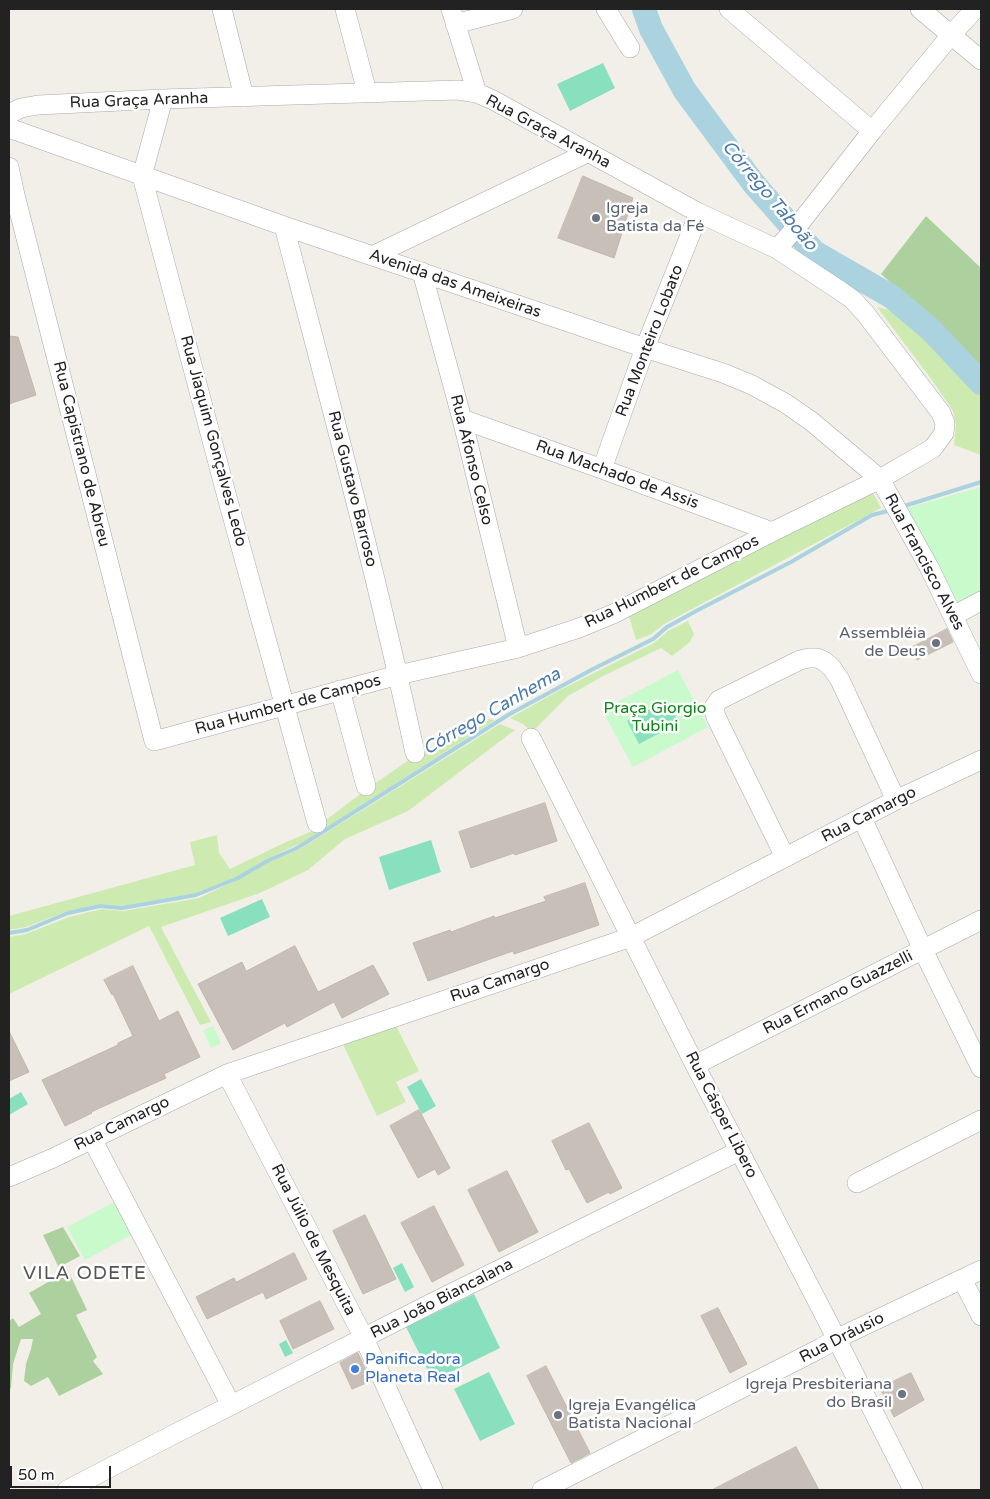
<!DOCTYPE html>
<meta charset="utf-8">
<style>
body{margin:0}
#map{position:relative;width:990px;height:1499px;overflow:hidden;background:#f2efe9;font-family:"Varela Round",sans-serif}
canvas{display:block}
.frame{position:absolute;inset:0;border:10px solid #222;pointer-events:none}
.scale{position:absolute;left:10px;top:1466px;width:101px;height:22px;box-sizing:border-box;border:2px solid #222;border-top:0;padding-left:6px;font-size:15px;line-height:18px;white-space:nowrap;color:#222;-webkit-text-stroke:4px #fff;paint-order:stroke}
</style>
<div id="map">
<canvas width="990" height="1499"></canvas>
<div class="frame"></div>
<div class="scale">50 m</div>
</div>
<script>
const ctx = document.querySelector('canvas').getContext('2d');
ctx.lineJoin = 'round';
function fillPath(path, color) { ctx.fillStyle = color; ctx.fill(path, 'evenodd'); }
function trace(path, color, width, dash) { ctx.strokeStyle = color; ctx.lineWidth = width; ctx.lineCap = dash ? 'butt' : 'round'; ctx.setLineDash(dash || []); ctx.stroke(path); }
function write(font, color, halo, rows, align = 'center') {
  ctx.font = font + ' "Varela Round",sans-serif'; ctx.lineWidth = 5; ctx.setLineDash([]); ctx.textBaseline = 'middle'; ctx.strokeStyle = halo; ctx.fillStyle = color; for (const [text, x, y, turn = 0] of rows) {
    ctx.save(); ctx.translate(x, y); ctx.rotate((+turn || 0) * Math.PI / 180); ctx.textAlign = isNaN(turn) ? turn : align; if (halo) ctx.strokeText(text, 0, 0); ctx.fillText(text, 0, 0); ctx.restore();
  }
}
fillPath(new Path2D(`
 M877,307l13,3 42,33 28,28 21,25v59l-27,-10 2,-20 -3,-14 -21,-31z
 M873,493l8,15 -217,116 -14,11 -14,5 -8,-27z
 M688,621l6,13 -4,8 -18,14 -11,-8 -58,28 -35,20 -36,36 -9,-8 -13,-6 50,-28 94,-47 14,-12z
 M469,718h9l17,2 -186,119 -42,20 -30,18 -41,16 -74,13 -22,-2 -32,7 -42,16 -17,3v-14l186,-51 -5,-23 27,-7 2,18 11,16 54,-26 26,-11 57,-43 49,-34 25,-12 13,-14z
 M500,724l15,6 -107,81 -63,28 -37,31 -48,23 -99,34 50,95 -11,3 -51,-99 -140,68v-57l17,-3 43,-17 33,-8 22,2 75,-13 40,-19 31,-18 26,-10 17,-10z
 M395,1024l24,47 -23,11 10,20 -29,14 -36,-76z`), '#cdebb0');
fillPath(new Path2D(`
 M926,216l55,52v104l-55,-58 -45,-40z
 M63,1227l17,29 -15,8 22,46 -11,5 21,42 -4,4 10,13 -44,22 -11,-19 -17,9 -7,-5 2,-17 5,-15 2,-10h-12l-8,25 -2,24 -2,1v-68l4,-3 6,9 22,-13 -12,-21 33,-19 -19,-39z`), '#add19e');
fillPath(new Path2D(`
 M981,487v107l-29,15 -48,-100z
 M678,670l30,57 -75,40 -31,-57z
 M213,1026l8,17 -10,5 -8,-18z
 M120,1199l17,33 -52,28 -18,-33z`), '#c8facc');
fillPath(new Path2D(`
 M603,63l12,25 -45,23 -13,-27z
 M667,700l12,23 -40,21 -12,-23z
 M431,840l10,32 -52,18 -10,-33z
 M262,899l8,18 -42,19 -8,-18z
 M421,1079l15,27 -14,8 -15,-27z
 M21,1092l7,12 -19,11v-16z
 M402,1263l12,24 -9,5 -12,-24z
 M474,1294l26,54 -67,33 -27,-54z
 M286,1340l7,13 -8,4 -6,-13z
 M489,1372l26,52 -35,17 -26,-52z`), '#88e0be');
trace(new Path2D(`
 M901,507l80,-25
 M9,933l18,-3 41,-17 32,-7 22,2 74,-13 42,-17 31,-18 26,-11 15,-9 198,-125 85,-46 60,-30 14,-12 31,-17 93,-48 81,-47 20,-5`), '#aad3df', 4);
trace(new Path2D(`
 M644,9l7,20 34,62 69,93 60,68 78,45 38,32 51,54`), '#aad3df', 24);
const building = new Path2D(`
 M583,176l50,22 -19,60 -56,-20z
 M9,336l9,1 18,58 -27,9z
 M947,629l6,13 -36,18 -6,-12z
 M545,803l12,38 -42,14 -1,-2 -43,15 -12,-36z
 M585,883l14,42 -85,29 -1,-3 -85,30 -15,-38 37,-13 1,2 43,-16 1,2 51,-17 -2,-4z
 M295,946l23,46 55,-27 16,29 -47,24 -8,-16 -47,25 -2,-4 -52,27 -35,-66 44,-22 4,9z
 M133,966l26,55 19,-10 22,46 -36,17 2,4 -75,34 1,1 -27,13 -23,-46 76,-35v-2l15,-7 -20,-42 -1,1 -8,-15z
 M9,1031l20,41 -20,9z
 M419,1110l31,58 -12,7 -3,-6 -17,9 -28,-52z
 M589,1123l33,65 -12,6 -1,-2 -22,11 -18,-34 -3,1 -14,-29z
 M507,1171l31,61 -39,20 -31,-62z
 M434,1206l30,59 -32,17 -31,-59z
 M365,1215l31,64 -33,15 -30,-63z
 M294,1253l13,26 -41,20 -3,-7 -56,27 -11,-22 38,-19 2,4z
 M320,1301l14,28 -41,20 -13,-28z
 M718,1308l29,56 -17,9 -29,-57z
 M358,1353l13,28 -19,8 -12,-26z
 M546,1366l44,87 -19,10 -44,-87z
 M911,1373l13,27 -30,17 -14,-29z
 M796,1447l23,43h-107z`);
fillPath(building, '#c7bfb8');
trace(building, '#c4b6ab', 1);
const minor = new Path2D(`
 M222,9l22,88
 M345,9l22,83
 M451,9l26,84
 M606,9l24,39
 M729,9l143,122
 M920,9l61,51
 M455,24l58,-15
 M163,99l-21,77 85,321 90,326
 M9,114l12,-6 17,-3 125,-6 295,-9 19,3 16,7 206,113 78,36 62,41 13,9 13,14 76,100 4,10 -1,10 -11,15 -10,6 -43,25 -108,53 -159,82 -34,14 -61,20 -120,27 -244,66 -139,-546 -6,-28
 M9,128l275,98 361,122 78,25 29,12 33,18 26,18 69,58 49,88 52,107
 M284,226c46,175 93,350 131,527
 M777,249l23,-26 72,-92 79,-96 24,-26
 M372,256l215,-103
 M422,272l40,147 56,229
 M462,419l140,50 170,63
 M602,469l43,-121 54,-135
 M953,616l28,-15
 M340,690l26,96
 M531,738l164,327 132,255 86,170
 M862,818l61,132 58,118
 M785,857l-69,-140 -2,-10 5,-7 81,-40 9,-2h8l7,3 8,7 8,12 56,120
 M695,1065l286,-145
 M227,1074l137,264 69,152
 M92,1139l139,266
 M9,1177l42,-18 176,-85 404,-137 265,-137 85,-40
 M857,1183l124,-63
 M962,1279l19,37
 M67,1490l88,-46 279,-142 305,-151
 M542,1490l279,-142 15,-9 145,-69`);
trace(minor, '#a9a9a9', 20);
trace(minor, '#fff', 19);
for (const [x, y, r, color] of [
 [596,218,5,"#6b7280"],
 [936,643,5,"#6b7280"],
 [355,1369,5,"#3f7fe0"],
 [902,1394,5,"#6b7280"],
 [558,1415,5,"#6b7280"]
]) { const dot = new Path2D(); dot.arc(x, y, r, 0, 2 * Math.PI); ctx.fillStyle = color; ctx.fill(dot); trace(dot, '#fff', 2); }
write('16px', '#222', '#fff', [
 ["Rua Graça Aranha",139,101,-2],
 ["Rua Graça Aranha",548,132,28],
 ["Avenida das Ameixeiras",455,284,19],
 ["Rua Monteiro Lobato",650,341,-69],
 ["Rua Jiaquim Gonçalves Ledo",213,441,75],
 ["Rua Capistrano de Abreu",81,454,76],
 ["Rua Afonso Celso",471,460,76],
 ["Rua Machado de Assis",617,475,20],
 ["Rua Gustavo Barroso",352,489,76],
 ["Rua Francisco Alves",924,562,62],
 ["Rua Humbert de Campos",672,582,-26],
 ["Rua Humbert de Campos",288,705,-15],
 ["Rua Camargo",869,815,-27],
 ["Rua Camargo",500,981,-19],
 ["Rua Ermano Guazzelli",838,993,-27],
 ["Rua Cásper Libero",721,1115,63],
 ["Rua Camargo",122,1124,-26],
 ["Rua Júlio de Mesquita",313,1240,63],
 ["Rua João Biancalana",442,1299,-27],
 ["Rua Dráusio",842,1338,-27]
]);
write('16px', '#5b616d', '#fff', [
 ["Igreja",606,209],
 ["Batista da Fé",606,227],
 ["Assembléia",926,634,"right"],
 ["de Deus",926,652,"right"],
 ["Igreja Presbiteriana",892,1385,"right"],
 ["do Brasil",892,1403,"right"],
 ["Igreja Evangélica",568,1406],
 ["Batista Nacional",568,1424]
], 'left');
write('16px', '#0c8416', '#fff', [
 ["Praça Giorgio",655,709],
 ["Tubini",655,727]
]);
write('16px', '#366cbe', '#fff', [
 ["Panificadora",365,1360],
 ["Planeta Real",365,1378]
], 'left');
write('italic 18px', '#4a7aab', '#fff', [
 ["Córrego Taboão",769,196,50],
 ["Córrego Canhema",492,712,-30]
]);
ctx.letterSpacing = '1px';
write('19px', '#555', '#fff', [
 ["VILA ODETE",85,1274]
]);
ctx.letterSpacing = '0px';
</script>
